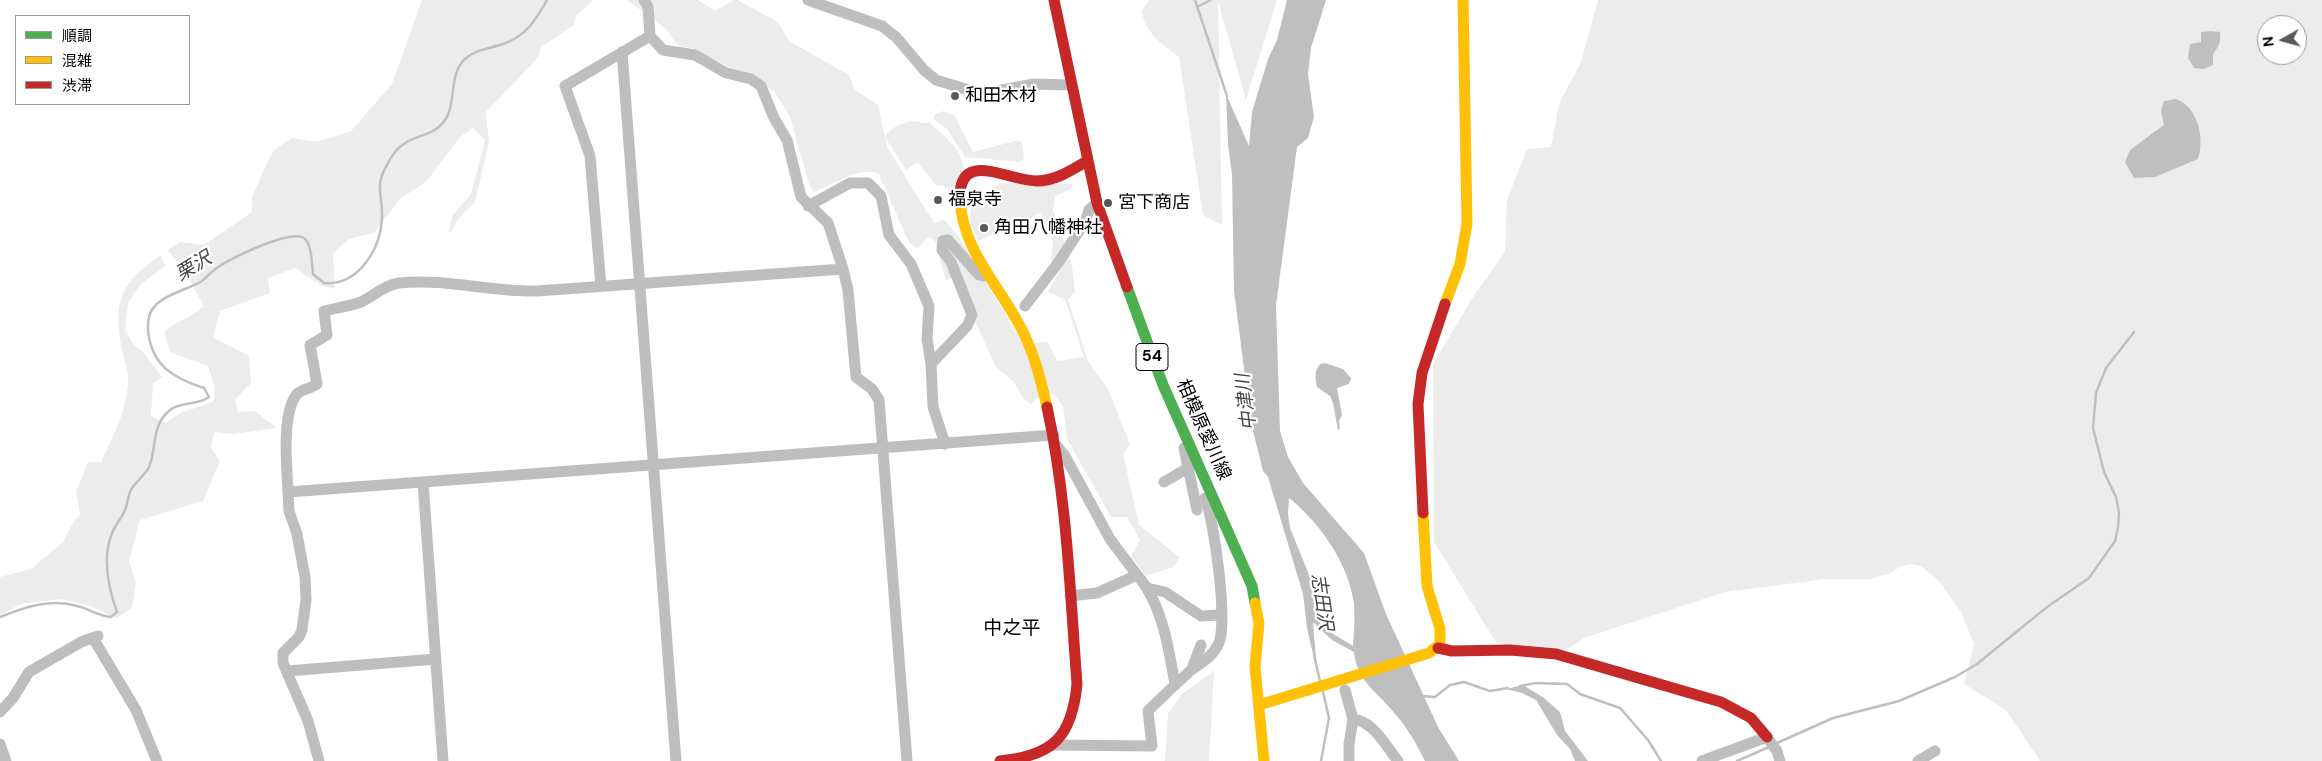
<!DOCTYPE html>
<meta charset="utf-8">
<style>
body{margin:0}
#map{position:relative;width:2322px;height:761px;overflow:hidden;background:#fff;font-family:"DM Sans","Noto Sans JP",sans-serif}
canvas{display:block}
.legend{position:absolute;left:15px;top:15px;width:175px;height:90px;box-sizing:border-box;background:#fff;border:1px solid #999;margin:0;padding:6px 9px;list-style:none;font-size:15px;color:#000}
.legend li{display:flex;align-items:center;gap:10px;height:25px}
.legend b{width:25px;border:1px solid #999}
.north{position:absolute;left:2257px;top:15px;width:50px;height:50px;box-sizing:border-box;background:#fff;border:1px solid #999;border-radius:50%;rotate:263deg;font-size:14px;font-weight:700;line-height:20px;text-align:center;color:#000}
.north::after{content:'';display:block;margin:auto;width:18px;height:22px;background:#595959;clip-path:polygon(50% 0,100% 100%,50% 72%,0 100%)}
</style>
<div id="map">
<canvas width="2322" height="761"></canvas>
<ul class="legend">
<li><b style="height:6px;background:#4caf50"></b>順調</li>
<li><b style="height:6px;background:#ffc107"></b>混雑</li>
<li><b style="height:6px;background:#c62828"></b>渋滞</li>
</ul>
<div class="north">N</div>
</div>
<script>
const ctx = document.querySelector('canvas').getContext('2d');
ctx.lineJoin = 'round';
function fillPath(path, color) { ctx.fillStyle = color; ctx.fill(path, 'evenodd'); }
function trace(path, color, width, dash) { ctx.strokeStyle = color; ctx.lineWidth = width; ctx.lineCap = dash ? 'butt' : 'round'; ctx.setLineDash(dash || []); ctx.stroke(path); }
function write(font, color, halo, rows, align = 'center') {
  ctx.font = font + ' "DM Sans","Noto Sans JP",sans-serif'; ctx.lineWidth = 4.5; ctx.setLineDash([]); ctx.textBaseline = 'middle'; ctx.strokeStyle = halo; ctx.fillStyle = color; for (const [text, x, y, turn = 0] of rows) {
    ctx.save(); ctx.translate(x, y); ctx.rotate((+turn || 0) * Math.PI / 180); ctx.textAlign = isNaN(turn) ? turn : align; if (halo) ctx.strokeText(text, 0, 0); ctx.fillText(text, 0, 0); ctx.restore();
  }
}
fillPath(new Path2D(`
 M422,0h171l-17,16 -2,9 -33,22 -3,11 -52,54 3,30 -14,60 -17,17 -7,13 -3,1 4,-17 19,-22 14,-54 -12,-12 -13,9 -34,45 -25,16 -27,35 -25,6 -16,14 2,36 -15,-4 -25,-17 -27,10 2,15 -50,18 -7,26 36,19 2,27 -16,16 3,13 17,-1 22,17 -44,6 -19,-2 -3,16 9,13 -17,40 -63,19 -11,41 7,21 -4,26 -16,10 -25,-12 -30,-7 -41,5 -20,12v-39l31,-8 32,-27 11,-21 6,-6 -4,-23 12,-30h13c12,-25 25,-50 27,-79 1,-11 -4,-24 -6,-34 -10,-48 -1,-67 39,-94l4,11 -25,19 -12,18 -3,27 8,14 10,8 19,25 -9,6 -2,33 15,7 14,-10 33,-11 2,-14 -7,-22 -38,-14 -6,-20c12,-11 28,-15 40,-26l-22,-38 -14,-18 12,-8 24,3 48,-33v-15l16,-36 6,-11 18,-12 24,4 35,-11 41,-47z
 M627,0h71l17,11 19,-11h3l41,22 11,19 60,34 6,15 23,15 9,42 47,76 11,-3 15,19 64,106 23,-4 10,20 27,-4 -19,-57 -17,-8 13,-24 -10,-8 2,-19 -13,-28 -26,15 -14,3 -22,10 -8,-18 1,-18 29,-22 72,1 1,4 -18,8 -2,14 19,56 3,25 -7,9 20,61 20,28 22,56 -7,9 16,71 40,32 -5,10 -28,9 -15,-20 9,-16 -13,-23h-16l-44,-78 -4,-33 -11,-13 -16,5 -5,6 -7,-5 -11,-18 -17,-14 -42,-91 -8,5 -11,-40 -7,-4 -10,11 -9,-5 -30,-69c-18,-9 -48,11 -65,18l-5,-8 -19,-67 -16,-26 -82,-43 -14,-2 -13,-18z
 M1149,0h128l-31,100 -28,-99 4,224 -19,-10 -24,-158c-16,-13 -35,-24 -37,-46z
 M1598,0h724v761h-282l-34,-51 -42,-26 10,-40 -13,-32 -23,-32 -17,-14 -10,-2 -11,3 -12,7 -18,5h-45l-100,13 -141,46c-9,6 -21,15 -32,15 -15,1 -44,-4 -57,-12l-61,-99 -1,-178 40,-67 32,-45 2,-52 20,-51 24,-2 8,-43 22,-42zM2267,25h30v30h-30z
 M944,111l11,5 18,36 42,-11 7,1 2,17 -6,3 -53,-5 -18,-28 -14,-10 2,-5z
 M919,121l2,2h9c11,11 33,26 33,44 0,8 -7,18 -10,25l-11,-7h-6l-19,-23 -11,8 -21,-33c10,-13 18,-15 34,-16z
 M1214,671l-5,90h-44l3,-47 14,-20z`), '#ececec');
fillPath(new Path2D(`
 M1287,0h39l-15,48 -3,26 6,43 -6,21 -11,9 -21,158 4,126 8,26 15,26 61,70 22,61 52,113 21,34h-34c-8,-16 -17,-32 -29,-46 -17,-22 -39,-33 -42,-63l-22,-12 -19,-18 4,49 -10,-43 -4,-34 -35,-117 -5,-6 -12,-48 -17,-132 -2,-116 -4,-31 -2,-50 23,52 3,-34 16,-53 9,-19zM1289,498c31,25 60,66 65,106 1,14 0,29 -1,42l-23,-14 -12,-11 -3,-8 -1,-26 -24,-59 -2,-15z
 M2211,31l9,1c1,10 -1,14 -7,22v11l-9,4 -10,-1 -6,-10 2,-14 11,-2v-10z
 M2176,99c22,8 29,39 22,60l-43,18 -21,1 -9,-16 5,-12 34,-25 -3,-15 3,-9z
 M1325,363l18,6 8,9 -2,6 -12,4 5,27 -3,6 1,8 -2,1 -5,-27 -3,-7 -13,-9c-2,-10 -3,-15 3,-23z
 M1523,685l21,13 16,14 5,19 23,30h-13l-5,-12 -13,-14 -21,-35 -14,-7 -16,-4z`), '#bfbfbf');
trace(new Path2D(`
 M1195,0l32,96
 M1197,7l14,-7
 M0,617c25,-10 51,-19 77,-11 12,3 22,10 34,11l6,-5c-9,-25 -15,-54 -5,-79 3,-8 10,-15 13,-23 3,-7 3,-16 7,-22 5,-7 13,-13 17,-21 8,-19 2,-42 21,-57 11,-9 27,-4 39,-13l-5,-9c-31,-10 -52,-22 -56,-57 0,-9 0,-18 7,-25 9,-11 34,-17 47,-25 4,-3 7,-7 11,-10 12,-11 77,-42 91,-33 8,6 8,27 9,36l11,9c35,3 57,-35 58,-66 1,-22 -8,-30 5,-52 3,-6 8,-14 13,-18 16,-15 34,-8 47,-30 9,-17 2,-43 18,-58 11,-10 24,-10 38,-15 23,-8 33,-24 44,-44
 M1314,655l6,26
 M1520,686l16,-3 31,1 13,10 40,14 28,32 13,21
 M1422,696l13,1 15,-12 14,-3 26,9 18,-3
 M1777,743l56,-25 66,-17 56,-24 22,-13 70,-57 42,-29 26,-37 3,-14 1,-14 -3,-16 -12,-25 -11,-44 3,-35 10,-25 28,-36
 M1321,761l8,-43 -6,-26
 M1737,761l32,-14`), '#bfbfbf', 2.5);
trace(new Path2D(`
 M808,0l74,26 14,11 28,33 12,10 36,11 13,2 49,-9 37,1
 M650,36l13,14 32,5 31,18 25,6 10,7 13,32 13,22 14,57 27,26 15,46
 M622,52l54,709
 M808,206l42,-23h18l13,13 8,39 22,29 18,42 -2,33 4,25 2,43 12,37
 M601,286l-11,-130 -25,-70 85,-50 -2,-29 -4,-7
 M1025,306l33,-43 27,-41 4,-12 8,-7
 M931,364l36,-38 5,-11 -21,-53 -9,-12 1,-9 5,-1 31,35 4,1
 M1056,445l9,11 45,83 27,36
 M1184,448l13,62
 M423,482l20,279
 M1164,482l24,-14
 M288,492c-1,-25 -7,-78 9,-98 6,-6 14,-5 20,-10l-7,-39 17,-10 -3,-24c12,-3 26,-5 37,-9 13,-6 23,-17 38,-19 46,-5 91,9 138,8l306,-22 5,21 8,87 16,12 7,11 28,361
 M1147,588l18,4 36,24 20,-1
 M1070,596l27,-3 40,-18c25,28 32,74 38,110
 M93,638l43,72 21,51
 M1192,669l9,-24
 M287,671l149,-12
 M1345,690l8,29 -4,25v17
 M0,712l13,-14 16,-26 52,-30 17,-6
 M1353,719c20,2 33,27 45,42
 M0,744l6,17
 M1052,745l100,1 -4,-35c14,-14 28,-27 42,-40 10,-7 22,-14 28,-26 11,-20 -4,-125 -13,-147
 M319,761l-11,-40 -25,-58v-10l16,-16 3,-7 4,-30 -1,-23 -8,-43 -8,-23 -1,-19 766,-57
 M1702,761l65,-24 10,14 3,10
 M1918,761l17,-10`), '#bebebe', 11);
trace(new Path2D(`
 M1127,287l36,98 89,201 3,17`), '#4caf50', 11);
trace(new Path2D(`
 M960,202c4,50 39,83 61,126 13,24 20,53 26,79
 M1445,304l15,-40 7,-40 -4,-224
 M1255,603l4,20 -4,44 9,94
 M1259,705l170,-52 11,-9v-15l-13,-43 -4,-73`), '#ffc107', 11);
trace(new Path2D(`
 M1054,0l43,203 30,84
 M960,202c-3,-55 47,-21 77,-21 18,0 35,-11 50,-20
 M1423,513l-5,-109 4,-31 23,-69
 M1438,648l14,3 58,-1 46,4 165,48 30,16 16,19
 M1000,761c53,-5 72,-24 77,-77 -7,-92 -10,-186 -30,-277`), '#c62828', 11);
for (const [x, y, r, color] of [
 [955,96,5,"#595959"],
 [938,200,5,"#595959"],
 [1108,203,5,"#595959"],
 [984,228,5,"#595959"]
]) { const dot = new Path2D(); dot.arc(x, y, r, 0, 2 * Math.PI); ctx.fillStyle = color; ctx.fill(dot); trace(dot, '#fff', 2); }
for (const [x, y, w] of [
 [1152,357,32]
]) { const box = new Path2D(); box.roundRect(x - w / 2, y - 13.5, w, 27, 4); ctx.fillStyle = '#fff'; ctx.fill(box); trace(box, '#000', 1); }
write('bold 16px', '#000', null, [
 ["54",1152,357]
]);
write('18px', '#000', '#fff', [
 ["和田木材",965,96],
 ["福泉寺",948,200],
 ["宮下商店",1118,203],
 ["角田八幡神社",994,228]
], 'left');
write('18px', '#000', '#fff', [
 ["相模原愛川線",1203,430,66]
]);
write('italic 19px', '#444', '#fff', [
 ["栗沢",194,267,-31],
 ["中津川",1247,402,-97],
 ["志田沢",1321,602,82]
]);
write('19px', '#000', '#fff', [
 ["中之平",1012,629]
]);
</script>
